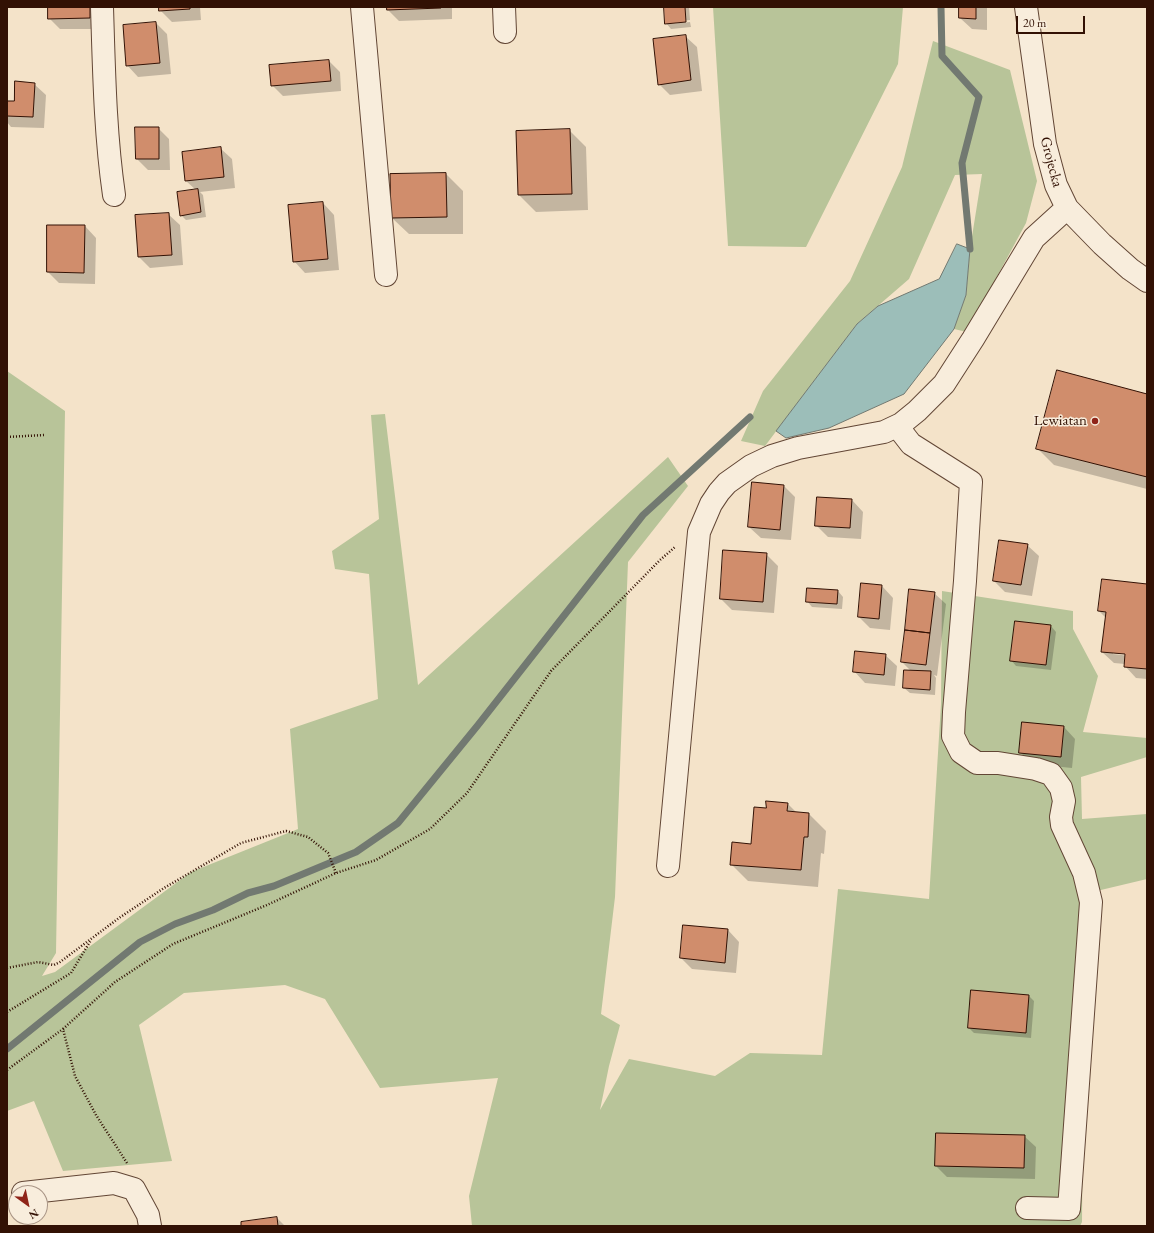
<!DOCTYPE html>
<style>
body{margin:0}
#map{position:relative;width:1154px;height:1233px;overflow:hidden;background:#f4e3c9;font-family:"EB Garamond",serif}
canvas{display:block}
.frame{position:absolute;inset:0;border:8px solid #321104;pointer-events:none}
.north{position:absolute;left:8px;top:1185px;width:40px;height:40px;box-sizing:border-box;background:#f8eddc;border:1px solid #a99586;border-radius:50%;rotate:147deg;font-size:11px;font-weight:700;line-height:16px;text-align:center;color:#321104}
.north::after{content:'';display:block;margin:auto;width:14px;height:18px;background:#8f2418;clip-path:polygon(50% 0,100% 100%,50% 72%,0 100%)}
.scale{position:absolute;left:1016px;top:16px;width:69px;height:18px;box-sizing:border-box;border:2px solid #321104;border-top:0;padding-left:5px;font-size:12px;line-height:14px;white-space:nowrap;color:#321104;-webkit-text-stroke:3px #f8eddc;paint-order:stroke}
</style>
<div id="map">
<canvas width="1154" height="1233"></canvas>
<div class="frame"></div>
<div class="north">N</div>
<div class="scale">20 m</div>
</div>
<script>
const ctx = document.querySelector('canvas').getContext('2d');
ctx.lineJoin = 'round';
function fillPath(path, color) { ctx.fillStyle = color; ctx.fill(path, 'evenodd'); }
function trace(path, color, width, dash) { ctx.strokeStyle = color; ctx.lineWidth = width; ctx.lineCap = dash ? 'butt' : 'round'; ctx.setLineDash(dash || []); ctx.stroke(path); }
function write(font, color, halo, rows, align = 'center') {
  ctx.font = font + ' "EB Garamond",serif'; ctx.lineWidth = 3; ctx.setLineDash([]); ctx.textBaseline = 'middle'; ctx.strokeStyle = halo; ctx.fillStyle = color; for (const [text, x, y, turn = 0] of rows) {
    ctx.save(); ctx.translate(x, y); ctx.rotate((+turn || 0) * Math.PI / 180); ctx.textAlign = isNaN(turn) ? turn : align; if (halo) ctx.strokeText(text, 0, 0); ctx.fillText(text, 0, 0); ctx.restore();
  }
}
fillPath(new Path2D(`
 M713,7h190l-5,57 -92,183 -78,-1z
 M933,41l77,29 27,111 -11,42 -59,109 -13,-3 12,-34 4,-46 12,-75 -27,1 -46,104 -52,45 -92,122 -24,-5 22,-50 87,-110 52,-114z
 M7,371l58,40 -9,542 -14,23 13,-4 136,-100 107,-43 -8,-100 88,-30 -9,-125 -34,-5 -3,-18 47,-32 -8,-104 14,-1 33,271 250,-228 20,29 -60,76 -13,335 -14,117 19,11 -11,41 -9,44 29,-51 86,17 35,-23 72,2 16,-166 91,10 12,-195 1,-113 131,20v18l25,47 -15,56 64,6v19l-66,20 1,42 65,-5v65l-63,15 -2,328 -2,4h-608l-3,-30 29,-118 -118,10 -55,-89 -40,-14 -101,8 -45,32 33,136 -109,10 -29,-70 -27,10z`), '#b8c499');
const water = new Path2D(`
 M957,244l13,5 -4,46 -12,34 -50,65 -75,34 -43,10 -10,-7 81,-107 21,-18 61,-27z`);
fillPath(water, '#9cbeb9');
trace(water, '#727971', 1);
fillPath(new Path2D(`
 M49,7h51l1,22h-41l-11,-11z
 M160,7h40l1,13 -29,2 -12,-12z
 M388,7h64v12l-53,2 -11,-11z
 M665,7h24l1,13 -21,2v2l21,-2 1,5 -20,2 -5,-6z
 M960,7h27v23l-15,-1 -12,-11z
 M156,23l11,11 4,40 -33,3 -11,-12z
 M685,36l12,11 5,44 -32,4 -11,-11z
 M329,61l11,11 1,19 -58,5 -11,-11z
 M34,84l12,11 -2,33 -33,-1 -4,-5v-20h7z
 M158,128l11,11 1,31h-22l-11,-11z
 M569,130l17,17 2,63 -52,2 -17,-17z
 M220,148l12,11 3,29 -35,4 3,3 3,22 -20,3 -5,-5 15,-25 -10,-9 -3,-29z
 M446,174l17,17v43h-54l-17,-16z
 M323,203l11,12 5,55 -34,3 -11,-12z
 M168,214l12,11 3,40 -33,3 -11,-11z
 M85,226l11,12 -1,46 -36,-1 -11,-11z
 M1147,395v94l-93,-24 -17,-17z
 M784,486l11,11 -4,43 -30,-2 -12,-11z
 M852,500l11,12 -2,27 -33,-2 -11,-11z
 M1027,545l12,11 -7,40 -27,-4 -11,-11z
 M766,554l12,12 -4,47 -42,-3 -11,-11z
 M1147,585v94l-11,-1 -11,-12v-2l-11,-1 -12,-11 4,-34 -7,-7zM1113,652l17,2v2l-17,-2z
 M882,586l11,12 -3,32 -20,-2 -11,-11z
 M838,591l5,6 -1,12 -30,-2 -5,-6z
 M934,593l12,11 -9,72 -3,-1 2,3 -1,17 -25,-2 -6,-5 7,-17 -9,-9z
 M1051,626l5,6 -5,38 -35,-4 -5,-6z
 M885,655l12,11 -2,20 -30,-3 -11,-12z
 M1064,727l11,12 -3,29 -40,-4 -12,-12z
 M788,804l9,9 12,1 17,17 -2,23 -3,-1 -3,34 -70,-6 -17,-17 21,-19 15,-36z
 M728,930l11,12 -3,31 -44,-4 -11,-11z
 M972,991l57,5 5,5 -3,37 -57,-5 -5,-5z
 M1024,1136l12,11 -1,32 -88,-2 -11,-11z
 M277,1218l8,8h-43z`), '#0003');
trace(new Path2D(`
 M941,7l1,49 37,41 -17,66 8,86
 M7,1049l133,-107 35,-18 38,-14 35,-17 26,-7 82,-34 42,-29 80,-98 165,-210 107,-98`), '#727971', 7);
const building = new Path2D(`
 M48,7h42v11l-42,1z
 M159,7h31v2l-31,2z
 M387,7h54v1l-54,2z
 M664,7h21l1,15 -21,2z
 M959,7h17v12l-17,-1z
 M156,22l4,41 -34,3 -3,-41z
 M686,35l5,45 -33,5 -5,-46z
 M329,60l2,21 -60,5 -2,-21z
 M15,81l20,2 -2,34 -26,-1v-15h7z
 M135,127h24v32h-23z
 M570,129l2,65 -54,1 -2,-64z
 M221,147l3,30 -39,4 -3,-29z
 M446,173l1,44 -56,1 -1,-44z
 M198,189l3,23 -21,4 -3,-24z
 M323,202l5,57 -35,3 -5,-57z
 M169,213l3,42 -34,2 -3,-42z
 M47,225h38l-1,48 -37,-1z
 M1057,370l90,24v83l-111,-28z
 M752,482l32,3 -4,45 -32,-3z
 M817,497l35,2 -2,29 -35,-2z
 M999,540l29,4 -7,41 -28,-4z
 M723,550l44,3 -4,49 -43,-3z
 M1102,579l45,5v85l-23,-2 1,-13 -24,-2 5,-40 -8,-1z
 M861,583l21,2 -3,34 -21,-2z
 M807,588l31,2 -1,14 -31,-2z
 M909,589l26,3 -5,41 -25,-3z
 M1015,621l36,4 -5,40 -36,-4z
 M905,630l25,3 -4,32 -25,-3z
 M855,651l31,3 -2,21 -31,-3z
 M904,670l27,1 -1,19 -27,-2z
 M1022,722l42,4 -3,31 -42,-4z
 M766,801l22,2 -1,8 22,2 -1,24h-4l-3,33 -71,-5 2,-23 19,2 3,-37 12,1z
 M683,925l45,4 -3,34 -45,-5z
 M971,990l58,5 -3,38 -58,-5z
 M936,1133l89,2 -1,33 -89,-2z
 M277,1217l1,9h-37v-4z`);
fillPath(building, '#d08d6c');
trace(building, '#321104', 1);
const minor = new Path2D(`
 M102,7c2,63 3,126 12,188
 M362,7l24,268
 M504,7l1,25
 M1026,7l19,137 11,41 11,23 35,36 28,25 17,12
 M897,426l14,18 60,38 -6,99 -11,131 -1,24 8,16 16,11h21l38,6 15,5 10,14 3,13 -3,16 1,8 22,48 7,29 -22,307 -42,-1
 M668,866l31,-334 12,-28 8,-12 8,-9 24,-17 21,-10 26,-8 86,-16 17,-8 16,-13 27,-27 29,-45 61,-101 33,-30
 M23,1193l91,-10 20,6 14,26 2,11`);
trace(minor, '#624635', 24);
trace(new Path2D(`
 M7,437l37,-2
 M7,968l31,-6 16,3 6,-3 59,-44 45,-30 77,-45 45,-12 22,6 20,16 8,20
 M7,1012l64,-39 20,-33
 M7,1070l56,-41
 M127,1163l-31,-48 -21,-39 -12,-47 52,-47 58,-38 94,-39 69,-32 40,-13 54,-31 37,-36 84,-122 109,-111 15,-13`), '#321104', 2.5, [1, 2]);
trace(minor, '#f8eddc', 22);
for (const [x, y, r, color] of [
 [1095,421,4,"#8f2418"]
]) { const dot = new Path2D(); dot.arc(x, y, r, 0, 2 * Math.PI); ctx.fillStyle = color; ctx.fill(dot); trace(dot, '#f8eddc', 1.5); }
write('15px', '#321104', '#f8eddc', [
 ["Grojecka",1051,162,75]
]);
write('15px', '#321104', '#f8eddc', [
 ["Lewiatan",1087,421]
], 'right');
</script>
